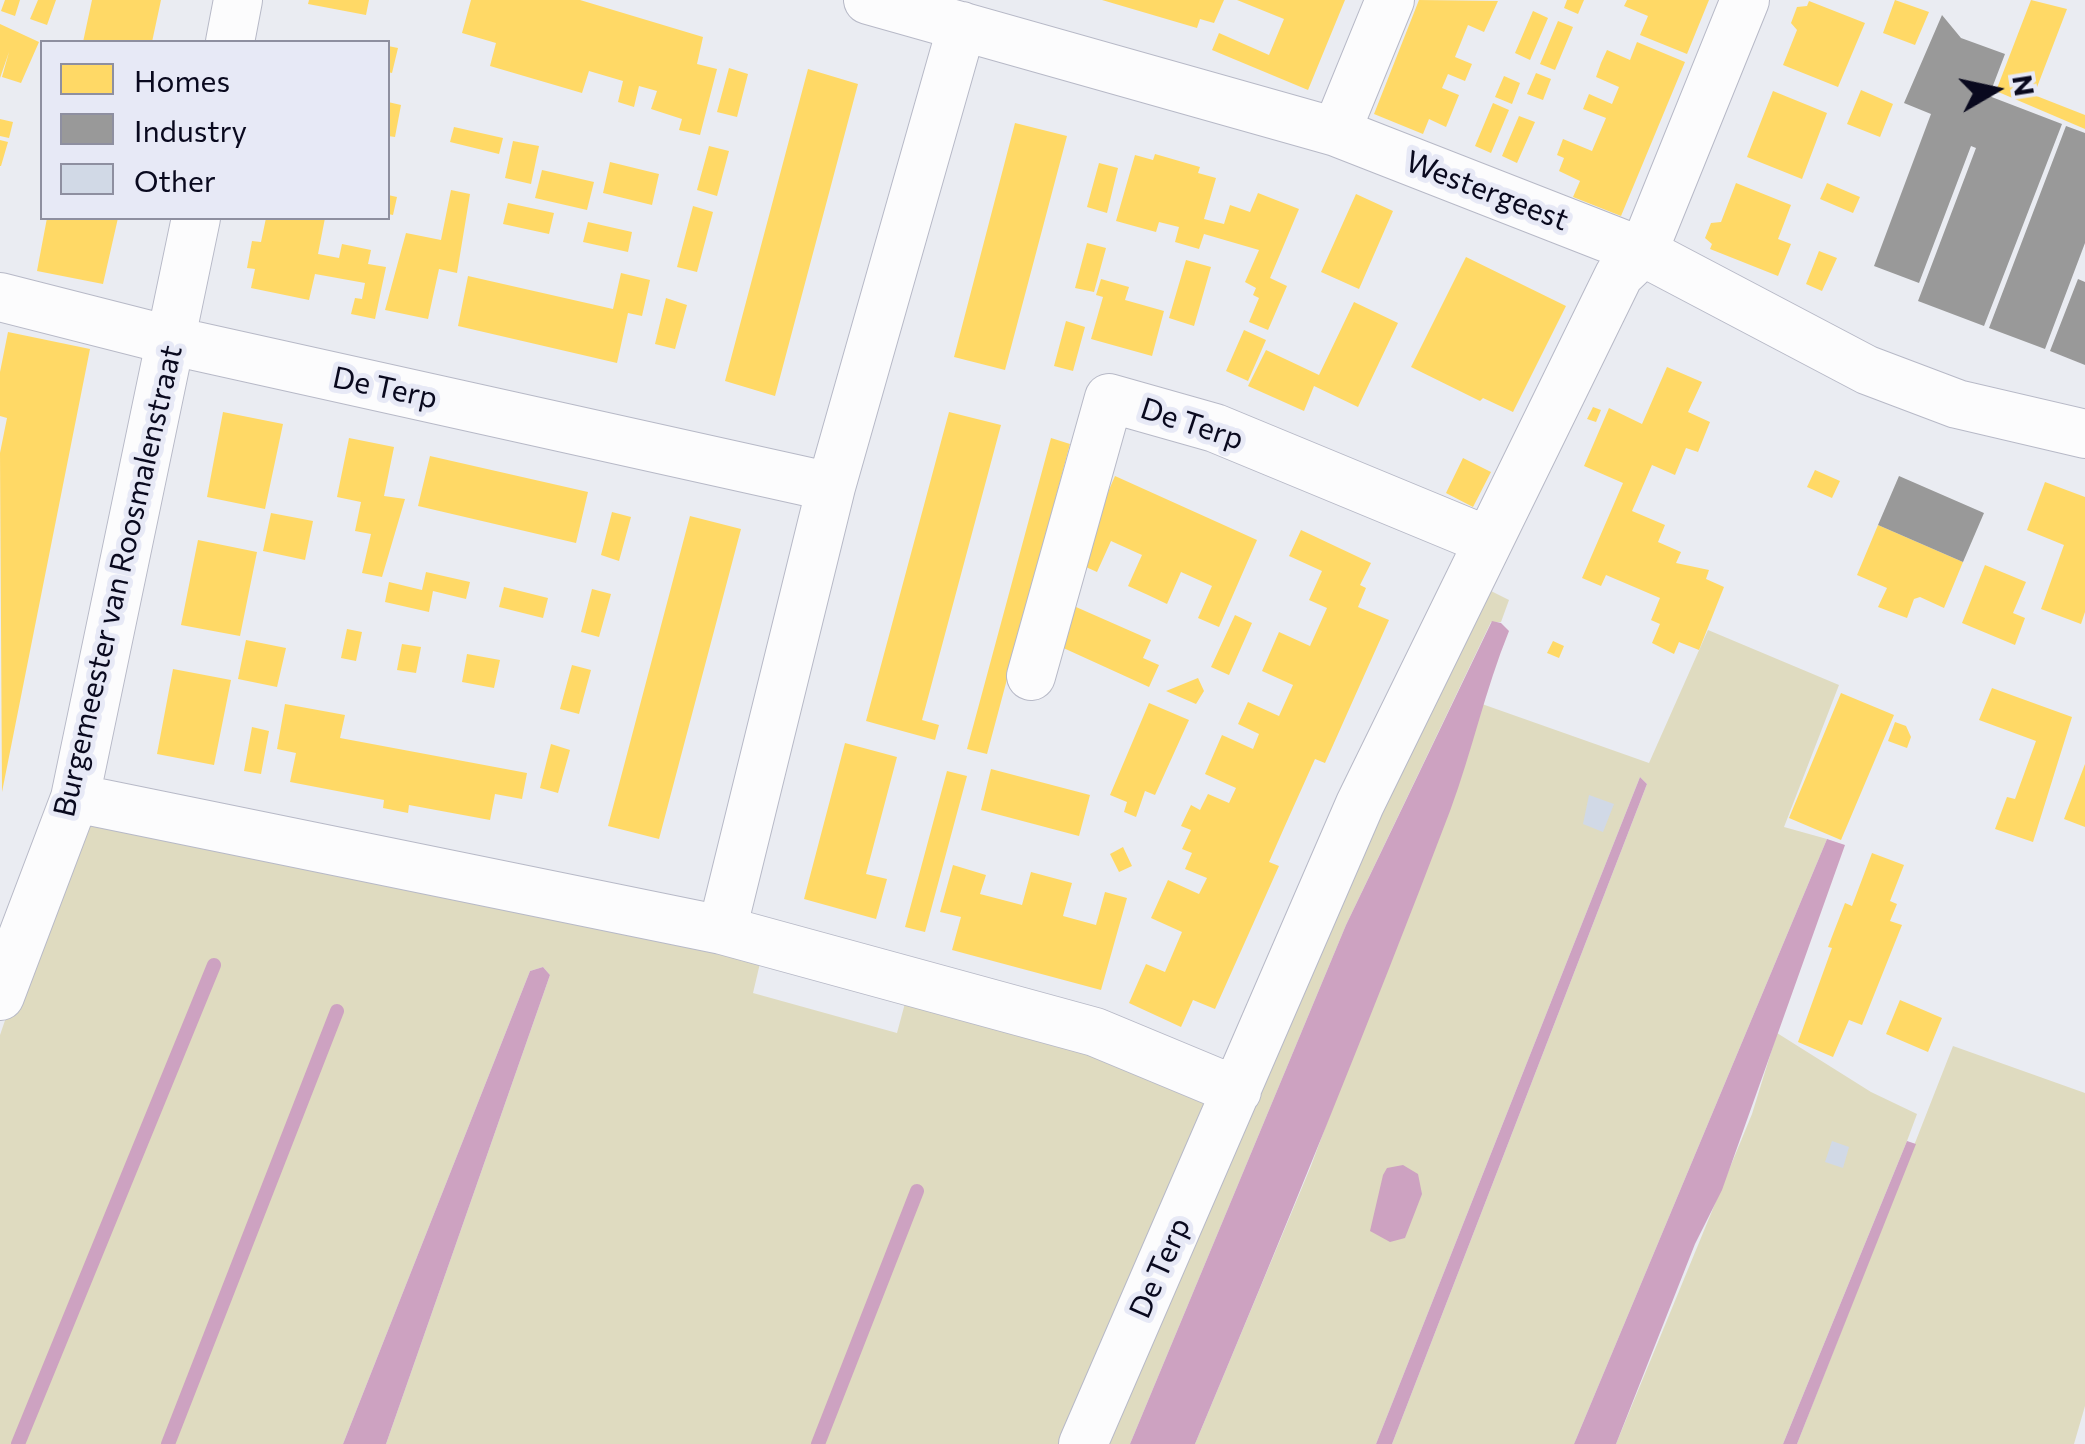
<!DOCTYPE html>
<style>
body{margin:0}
#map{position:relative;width:2085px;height:1444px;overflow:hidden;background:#eaecf2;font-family:Commissioner,sans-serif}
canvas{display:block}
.legend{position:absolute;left:40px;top:40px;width:350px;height:180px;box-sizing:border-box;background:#e7e9f6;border:2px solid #8e8fa0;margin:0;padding:12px 18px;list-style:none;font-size:30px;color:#09091e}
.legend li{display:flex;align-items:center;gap:20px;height:50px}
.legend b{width:50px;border:2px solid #8e8fa0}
.north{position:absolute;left:1945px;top:40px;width:100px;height:100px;-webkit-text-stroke:8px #e7e9f6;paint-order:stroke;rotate:81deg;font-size:28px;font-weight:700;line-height:40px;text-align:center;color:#09091e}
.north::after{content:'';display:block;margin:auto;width:35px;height:45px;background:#09091e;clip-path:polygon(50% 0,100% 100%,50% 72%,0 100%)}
</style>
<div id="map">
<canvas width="2085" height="1444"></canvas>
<ul class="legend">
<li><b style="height:28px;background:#ffd966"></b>Homes</li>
<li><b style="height:28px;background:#999"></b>Industry</li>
<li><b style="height:28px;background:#d1d9e6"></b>Other</li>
</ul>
<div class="north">N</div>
</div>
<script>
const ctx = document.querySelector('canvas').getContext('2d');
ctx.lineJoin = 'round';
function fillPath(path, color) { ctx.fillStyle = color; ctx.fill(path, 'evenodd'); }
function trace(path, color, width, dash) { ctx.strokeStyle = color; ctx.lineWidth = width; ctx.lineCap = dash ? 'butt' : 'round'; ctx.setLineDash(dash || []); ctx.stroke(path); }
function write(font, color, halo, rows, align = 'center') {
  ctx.font = font + ' Commissioner,sans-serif'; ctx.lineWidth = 10; ctx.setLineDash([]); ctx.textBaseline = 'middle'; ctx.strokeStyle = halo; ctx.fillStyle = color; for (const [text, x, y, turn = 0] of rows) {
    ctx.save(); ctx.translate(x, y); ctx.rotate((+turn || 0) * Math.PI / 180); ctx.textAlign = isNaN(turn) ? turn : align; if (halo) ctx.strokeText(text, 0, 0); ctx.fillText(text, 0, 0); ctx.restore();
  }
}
fillPath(new Path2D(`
 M1477,584l32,16 -8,22h-10l-145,303 -216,519h-35z
 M1708,630l131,55 -55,142 43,12 -253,605h-182l255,-660 -7,-7 -264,667h-181l116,-278 171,-462 167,59z
 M93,825l668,134 -8,34 144,40 11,-41 292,99 13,30 -140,323h-687l164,-469 -7,-8 -13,4 -187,473h-343v-409l58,-169 25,-40z
 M1777,1033l94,59 46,22 -10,27 -124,303h-167l136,-330z
 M1953,1046l132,47v313l-11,38h-277z`), '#dfdbc0');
fillPath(new Path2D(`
 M1492,621l9,2 8,8c-24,59 -37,121 -59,180 -81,213 -167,423 -255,633h-65l216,-519z
 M1640,777l7,7 -255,660h-16z
 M1827,839l18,6 -123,345 -27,54 -79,200h-42z
 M543,967l7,8 -164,469h-43l187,-473z
 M1907,1141l9,3 -119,300h-14z
 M1403,1165l15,9 4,20 -17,44 -15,4 -20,-11 13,-56 4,-7z`), '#cda2c1');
fillPath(new Path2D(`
 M5,0h15l-5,16 -14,-5z
 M38,0h18l-9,25 -17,-6z
 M92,0h69l-9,42h-69z
 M309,0h60l-3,15 -58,-11z
 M471,0h109l123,37 -6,27 20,5 -17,66 -21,-5 3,-11 -31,-10 6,-18 -18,-5 -5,21 -16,-5 5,-21 -34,-10 -7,22 -92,-27 6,-23 -34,-10z
 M1102,0h122l-10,23 -14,-4 -3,9z
 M1237,0h108l-37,90 -96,-40 7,-17 50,22 15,-36z
 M1419,0l79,1 -14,31 -16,-7 -13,32 17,7 -7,17 -17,-7 -6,14 17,7 -13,32 -17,-8 -6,15 -49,-20z
 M1567,0h17l-6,14 -14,-6z
 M1627,0h82l-22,54 -47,-19 8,-19 -24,-10z
 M1895,0l34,12 -14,33 -32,-12z
 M2031,0l36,9 -33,86 51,20v14l-89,-38z
 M1809,1l56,22 -27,64 -55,-22 14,-35 -6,-7 6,-16 10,-1z
 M1533,11l15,7 -18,42 -15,-7z
 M1558,21l15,6 -18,43 -15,-6z
 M0,24l39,18 -18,41 -19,-6 7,-25 -9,26z
 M1637,42l48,20 -64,154 -48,-19 7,-16 -21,-10 5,-13 -7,-3 6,-16 29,12 14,-33 -23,-9 6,-15 23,10 7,-17 -23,-10 5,-14 6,-13 23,10z
 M388,46l10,2 -6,25 -4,-1z
 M729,68l19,6 -11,43 -20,-5z
 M808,69l50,15 -83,312 -50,-15z
 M1536,73l15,6 -8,21 -16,-6z
 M1504,76l16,7 -8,21 -17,-7z
 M1861,90l32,14 -13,33 -33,-13z
 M1773,91l54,22 -25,66 -55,-22z
 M388,102l13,3 -6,32 -7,-1z
 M1493,103l16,7 -18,43 -16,-7z
 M1519,116l16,6 -18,41 -15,-7z
 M0,119l13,3 -4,16 -9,-2z
 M1015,123l52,13 -62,234 -51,-13z
 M454,127l49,11 -4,16 -49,-12z
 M0,140l8,2 -7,24h-1z
 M513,141l26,5 -8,38 -26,-6z
 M709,146l20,5 -12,45 -20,-6z
 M1155,154l45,13 -2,6 18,5 -12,41 20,5 6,-19 20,7 8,-19 41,16 -29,69 17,8 -19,44 -19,-8 10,-24 -6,-3 3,-7 -11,-6 14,-32 -55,-16 -5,15 -24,-7 4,-15 -20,-5 -3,10 -40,-11 19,-66 18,5z
 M610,162l49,12 -7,31 -49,-12z
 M1099,163l19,5 -11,45 -20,-6z
 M542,170l52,12 -7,28 -52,-12z
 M1736,183l55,22 -13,34 13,5 -13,32 -68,-27 2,-5 -7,-6 6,-15 10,-1z
 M1827,183l33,14 -7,16 -33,-14z
 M451,190l19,4 -13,79 -18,-4 -11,50 -43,-9 21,-77 35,7z
 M1356,194l37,17 -34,78 -38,-17z
 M388,195l9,2 -4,18 -5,-1z
 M508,203l46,10 -5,21 -46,-10z
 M693,206l20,6 -16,60 -20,-5z
 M47,218h71l-15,66 -66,-13z
 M266,218h59l-7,36 21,4 3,-14 29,6 -3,14 18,3 -11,52 -24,-5 4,-16 7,1 3,-16 -50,-9 -6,26 -58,-12 4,-19 -8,-1 5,-27 9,1z
 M588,222l44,10 -4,20 -45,-10z
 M1087,243l19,5 -12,44 -19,-4z
 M1819,251l18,7 -15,33 -16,-7z
 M1466,257l100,49 -53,106 -30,-14 -3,3 -69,-34z
 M1186,260l25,7 -17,59 -25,-8z
 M621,273l29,7 -8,36 -14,-3 -11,50 -159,-37 10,-50 145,33z
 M1101,279l28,8 -4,13 39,11 -12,45 -61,-17 12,-42 -7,-2z
 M666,298l21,7 -12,44 -20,-5z
 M1354,302l44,21 -40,84 -44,-21 -10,25 -56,-25 18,-36 53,25z
 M1066,321l19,6 -12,44 -19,-5z
 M1244,330l22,10 -18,41 -22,-10z
 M8,332l82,17 -88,443 -2,-339 7,-35 -7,-2v-44z
 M1667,367l35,15 -14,30 22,10 -12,30 -12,-4 -11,27 -23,-10 -20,46 33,14 -7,17 23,10 -5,11 33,7 -3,9 18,8 -25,63 -20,-8 -5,12 -22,-11 8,-19 -9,-4 9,-22 -54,-23 -5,11 -19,-8 41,-95 -39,-17 25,-58 33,16z
 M1593,407l8,3 -5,12 -9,-3z
 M223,412l60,12 -18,85 -58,-12z
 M949,412l52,13 -79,295 17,5 -4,15 -69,-19z
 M349,438l45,9 -10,49 21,3 -23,78 -20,-4 9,-39 -16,-3 6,-29 -24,-5z
 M1051,438l19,6 -83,310 -20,-5z
 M430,456l158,36 -12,51 -158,-37z
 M1463,458l28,14 -18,35 -27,-14z
 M1815,470l25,11 -8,17 -25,-11z
 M1115,476l142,64 -38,87 -21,-9 14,-32 -31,-14 -14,32 -19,-9 -20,-9 14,-31 -31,-14 -14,31 -20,-9z
 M2045,482l40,15v115l-4,12 -40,-15 23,-64 -37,-15z
 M612,512l19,5 -12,44 -18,-6z
 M271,513l42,8 -8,39 -42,-9z
 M690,516l51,13 -82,310 -51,-13z
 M1878,525l85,37 -19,46 -24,-11 -6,2 -7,19 -29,-11 9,-19 -30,-13z
 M1301,530l70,33 -11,22 6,3 -8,19 31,13 -64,143 -10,-4 -31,69 -15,34 10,4 -64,143 -22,-9 -12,27 -52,-24 17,-39 19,8 17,-40 -31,-14 17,-38 31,14 8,-16 -22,-9 7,-16 -10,-4 9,-19 -10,-4 10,-21 9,5 8,-16 21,9 7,-15 -31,-14 17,-39 31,14 6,-15 -21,-10 10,-22 31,14 14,-31 -31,-14 17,-39 31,14 17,-38 -18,-8 13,-29 -33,-15z
 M198,540l59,12 -17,84 -59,-11z
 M1985,565l41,17 -13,31 12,5 -10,27 -53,-22z
 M426,572l44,10 -4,17 -33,-8 -4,21 -44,-10 4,-20 33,8z
 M504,587l44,11 -5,20 -44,-11z
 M592,589l19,5 -12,43 -18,-5z
 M1076,607l75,33 -8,18 16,7 -10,22 -90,-41z
 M1235,615l17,8 -23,52 -18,-8z
 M347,629l15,3 -6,29 -15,-3z
 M246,640l40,8 -9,39 -39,-8z
 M1553,641l11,5 -5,12 -12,-5z
 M402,644l19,3 -5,26 -19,-3z
 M467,654l33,6 -6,28 -32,-6z
 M572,665l19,5 -12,44 -19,-5z
 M173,669l58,11 -17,85 -57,-11z
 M1198,678l6,13 -8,13 -30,-13z
 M1992,688l80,29 -39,125 -38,-13 12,-32 8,2 21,-58 -57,-21z
 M1841,693l53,22 -53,125 -52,-22z
 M1149,703l40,17 -34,75 -10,-4 -9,26 -12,-5 3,-10 -17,-7z
 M285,704l60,11 -5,23 187,35 -5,26 -27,-5 -5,26 -81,-15 -1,8 -25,-5 1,-8 -94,-18 6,-29 -19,-4z
 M1895,722l11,4 5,11 -4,11 -19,-7z
 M252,727l17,4 -8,43 -17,-3z
 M845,743l52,14 -31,117 21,5 -11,40 -72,-20z
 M551,744l19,6 -12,43 -18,-5z
 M2085,764v63l-21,-8z
 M991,769l99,26 -11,41 -98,-26z
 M947,771l20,5 -42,156 -20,-5z
 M1123,847l9,19 -13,6 -9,-18z
 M1872,853l32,12 -14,36 7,3 -7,17 12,4 -40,100 -13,-5 -16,37 -35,-15 34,-94 -4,-1 17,-44 7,3z
 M953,865l33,10 -6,19 42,11 9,-33 41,11 -9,33 33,9 9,-33 22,6 -26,92 -149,-40 9,-33 -21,-5z
 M1900,1000l42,18 -14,34 -42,-18z`), '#ffd966');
fillPath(new Path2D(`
 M1942,15l19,23 44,16 -16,42 73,28 -78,202 -66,-25 58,-153 -5,-2 -52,137 -45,-17 57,-152 -27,-11z
 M2066,126l19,7v110l-40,106 -56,-21z
 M2078,279l7,3v83l-35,-14z
 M1899,476l85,37 -21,49 -85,-37z`), '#999');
trace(new Path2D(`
 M18,1444l196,-479
 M168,1444l169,-433
 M818,1444l99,-253`), '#cda2c1', 14);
fillPath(new Path2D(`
 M1589,795l25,9 -11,28 -20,-8z
 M1832,1141l17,6 -6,21 -18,-6z`), '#d1d9e6');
const minor = new Path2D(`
 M868,0l468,132 307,120 224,118 90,34 128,30
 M230,42l8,-42
 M1336,132l54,-132
 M0,297l173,44 658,146
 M1031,676l78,-278 106,30 271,112
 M75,798l647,132 373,102 142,59
 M722,930l109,-443 131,-461
 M0,996l75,-198 121,-580
 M1083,1444l277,-640 259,-529 24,-23 102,-252`);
trace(minor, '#b7b9c7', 50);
trace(minor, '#fcfcfd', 48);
write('30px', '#09091e', '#e7e9f6', [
 ["Westergeest",1487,191,21],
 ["De Terp",385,388,12],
 ["De Terp",1192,424,18],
 ["Burgemeester van Roosmalenstraat",118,581,-77],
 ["De Terp",1160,1268,-66]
]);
</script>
